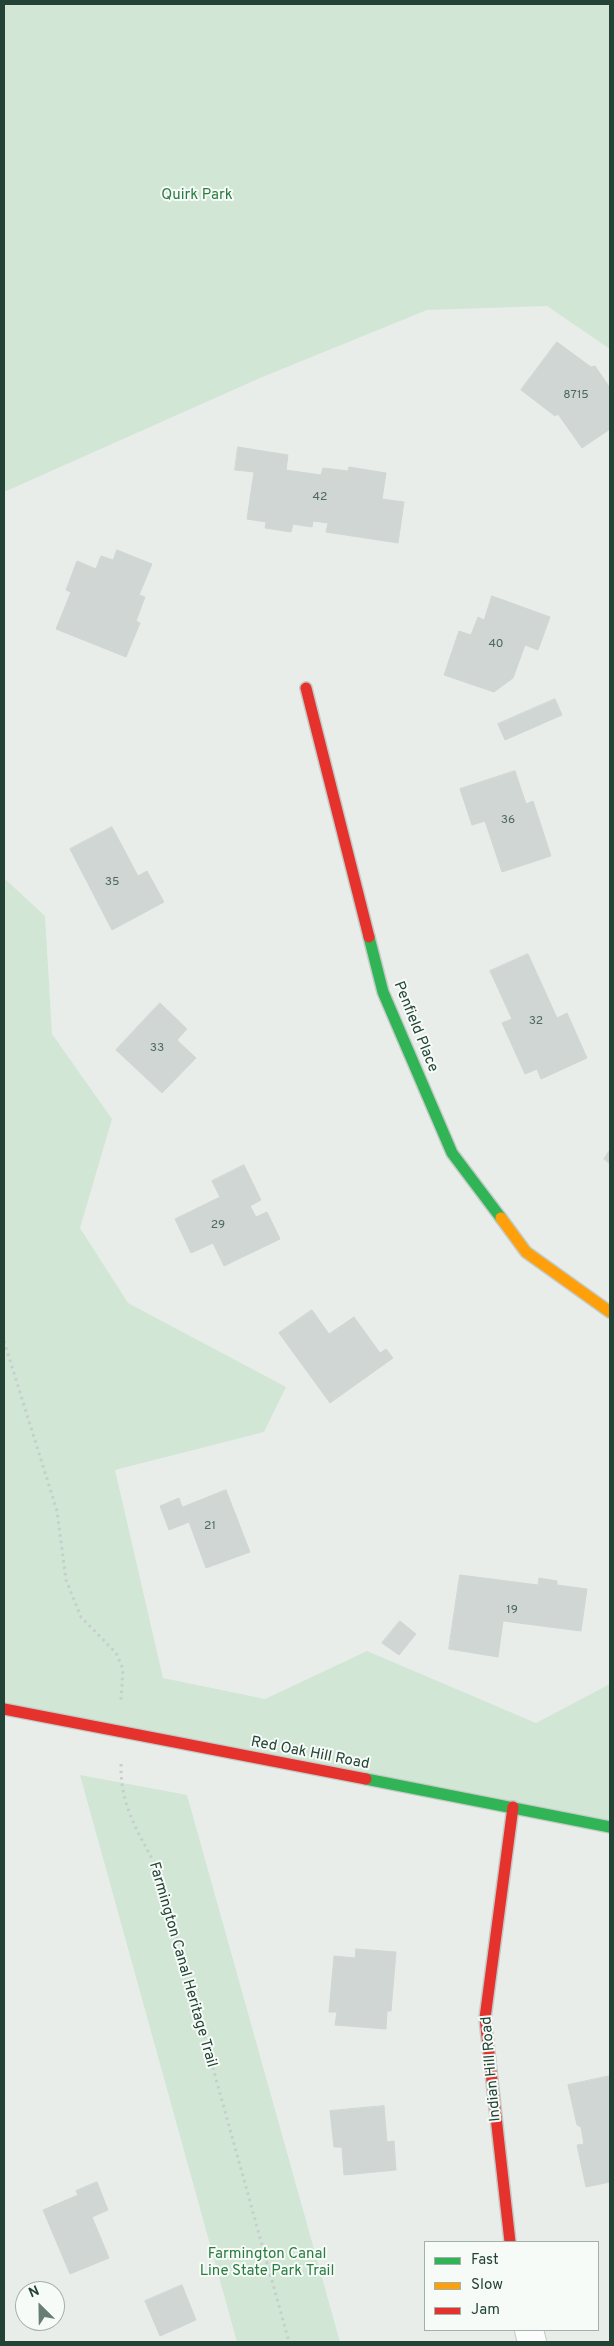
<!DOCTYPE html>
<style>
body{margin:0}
#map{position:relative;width:614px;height:2346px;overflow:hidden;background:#e8edea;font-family:Overpass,sans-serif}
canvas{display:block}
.frame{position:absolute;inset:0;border:5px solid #234336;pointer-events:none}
.legend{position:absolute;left:424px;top:2241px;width:175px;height:90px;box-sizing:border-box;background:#f7fbf8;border:1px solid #a2b1aa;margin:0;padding:6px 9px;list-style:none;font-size:15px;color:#234336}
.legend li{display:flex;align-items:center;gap:10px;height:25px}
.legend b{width:25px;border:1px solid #a2b1aa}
.north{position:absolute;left:15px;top:2281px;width:50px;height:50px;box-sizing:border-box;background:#f7fbf8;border:1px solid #a2b1aa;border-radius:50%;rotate:337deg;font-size:14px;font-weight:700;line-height:20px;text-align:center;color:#234336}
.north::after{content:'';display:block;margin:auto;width:18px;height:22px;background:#687e75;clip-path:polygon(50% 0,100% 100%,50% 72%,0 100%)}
</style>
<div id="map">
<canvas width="614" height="2346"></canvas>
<div class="frame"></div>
<ul class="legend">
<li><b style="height:6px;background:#30b455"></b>Fast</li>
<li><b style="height:6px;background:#ff9f0a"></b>Slow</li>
<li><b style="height:6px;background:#e5322d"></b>Jam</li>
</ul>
<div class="north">N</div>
</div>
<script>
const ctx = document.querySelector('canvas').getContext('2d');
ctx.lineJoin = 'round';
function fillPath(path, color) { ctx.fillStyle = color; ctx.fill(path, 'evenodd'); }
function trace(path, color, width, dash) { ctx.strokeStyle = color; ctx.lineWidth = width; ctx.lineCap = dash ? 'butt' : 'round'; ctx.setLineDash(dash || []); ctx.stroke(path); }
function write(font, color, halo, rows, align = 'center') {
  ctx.font = font + ' Overpass,sans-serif'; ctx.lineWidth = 4; ctx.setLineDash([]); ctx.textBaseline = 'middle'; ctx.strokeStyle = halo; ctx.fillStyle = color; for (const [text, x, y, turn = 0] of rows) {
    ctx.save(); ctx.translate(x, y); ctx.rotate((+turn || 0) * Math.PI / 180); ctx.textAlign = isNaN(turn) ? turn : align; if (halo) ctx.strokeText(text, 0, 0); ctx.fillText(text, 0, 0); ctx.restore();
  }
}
fillPath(new Path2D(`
 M4,4h606v345l-63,-43 -120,4 -167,68 -256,114z
 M4,878l41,38 7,118 60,85 -32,109 48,75 158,84 -22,45 -149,38 48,208 102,21 102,-48 169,72 74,-39v143l-606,-118z
 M80,1775l107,20 153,547h-103z`), '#d1e6d5');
const building = new Path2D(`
 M557,342l34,25 4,-1 15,22v41l-28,19 -24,-34 -3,2 -34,-26z
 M238,447l50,8 -2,15 35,5 2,-7 25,3 1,-4 37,6 -4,26 22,3 -6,41 -72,-11 2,-9 -15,-2 -1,6 -19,-3 -2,8 -26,-4 1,-6 -19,-3 7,-47 -19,-2z
 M117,550l35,14 -13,31 6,2 -9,24 4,2 -14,34 -70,-28 15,-37 -5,-2 11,-29 19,8 5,-13 12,4z
 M492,596l58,21 -12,33 -13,-5 -12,33 -19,14 -50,-17 15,-44 12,4 7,-18 6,3z
 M555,699l7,16 -57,25 -7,-16z
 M515,771l11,33 7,-3 18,55 -49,16 -17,-51 -13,4 -12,-36z
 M112,827l26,49 9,-5 17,31 -52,28 -42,-81z
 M528,954l29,64 10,-5 20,45 -46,21 -4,-10 -12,5 -23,-51 10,-4 -22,-48z
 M160,1003l27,26 -10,11 19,18 -34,35 -46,-43z
 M610,1150v14l-6,-5z
 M244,1165l17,35 -11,6 6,11 11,-5 13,27 -56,27 -11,-23 -22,10 -16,-34 45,-22 -8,-16z
 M312,1310l17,24 25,-17 26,36 6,-4 7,9 -63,45 -51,-70z
 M226,1490l24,62 -44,16 -17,-46 -20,8 -9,-24 19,-8 3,9z
 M460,1575l78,10 1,-7 18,3v4l30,4 -6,42 -78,-10 -5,36 -49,-8z
 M400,1621l16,13 -17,21 -17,-12z
 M356,1949l40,3 -5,59h-4l-1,18 -51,-4 2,-13h-8l5,-56 21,2z
 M610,2076v106l-24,5 -9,-42 7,-1 -3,-17 -4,-2 -9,-40z
 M384,2106l3,36 7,-1 2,29 -52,5 -2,-28h-8l-4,-36z
 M97,2182l11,28 -16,7 17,41 -39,16 -27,-64 35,-15 -2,-4z
 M182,2285l14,35 -36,16 -15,-35z`);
fillPath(building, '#cfd6d3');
trace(building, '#d0d6d3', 1);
const street = new Path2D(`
 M529,2330l3,12`);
const fast = new Path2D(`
 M369,937l14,55 69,161 49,65
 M366,1779l244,48`);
const slow = new Path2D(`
 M501,1218l25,34 84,60`);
const jam = new Path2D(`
 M306,688l63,249
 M4,1709l362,70
 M510,2242l-25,-224 28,-211`);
trace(street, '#c5cac7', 30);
trace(fast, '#c3cbc7', 14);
trace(slow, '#c3cbc7', 14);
trace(jam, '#c3cbc7', 14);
trace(new Path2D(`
 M4,1341l53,170 9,69 15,37 35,36 7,16 -2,31
 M121,1764c-1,43 18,69 37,106l131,472`), '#c6cfcb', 3, [2.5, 4]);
trace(street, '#fcfcfc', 28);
trace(fast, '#30b455', 11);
trace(slow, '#ff9f0a', 11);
trace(jam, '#e5322d', 11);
write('12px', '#4f685e', null, [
 ["8715",576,396],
 ["42",320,498],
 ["40",496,645],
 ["36",508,821],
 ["35",112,883],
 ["32",536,1022],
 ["33",157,1049],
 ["29",218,1226],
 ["21",210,1527],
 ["19",512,1611]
]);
write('15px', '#2a7c40', '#f7fbf8', [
 ["Quirk Park",197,196],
 ["Farmington Canal",267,2255],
 ["Line State Park Trail",267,2272]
]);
write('15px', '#234336', '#f7fbf8', [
 ["Penfield Place",415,1027,68],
 ["Red Oak Hill Road",310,1754,11],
 ["Farmington Canal Heritage Trail",182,1965,74],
 ["Indian Hill Road",492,2069,-95]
]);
</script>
